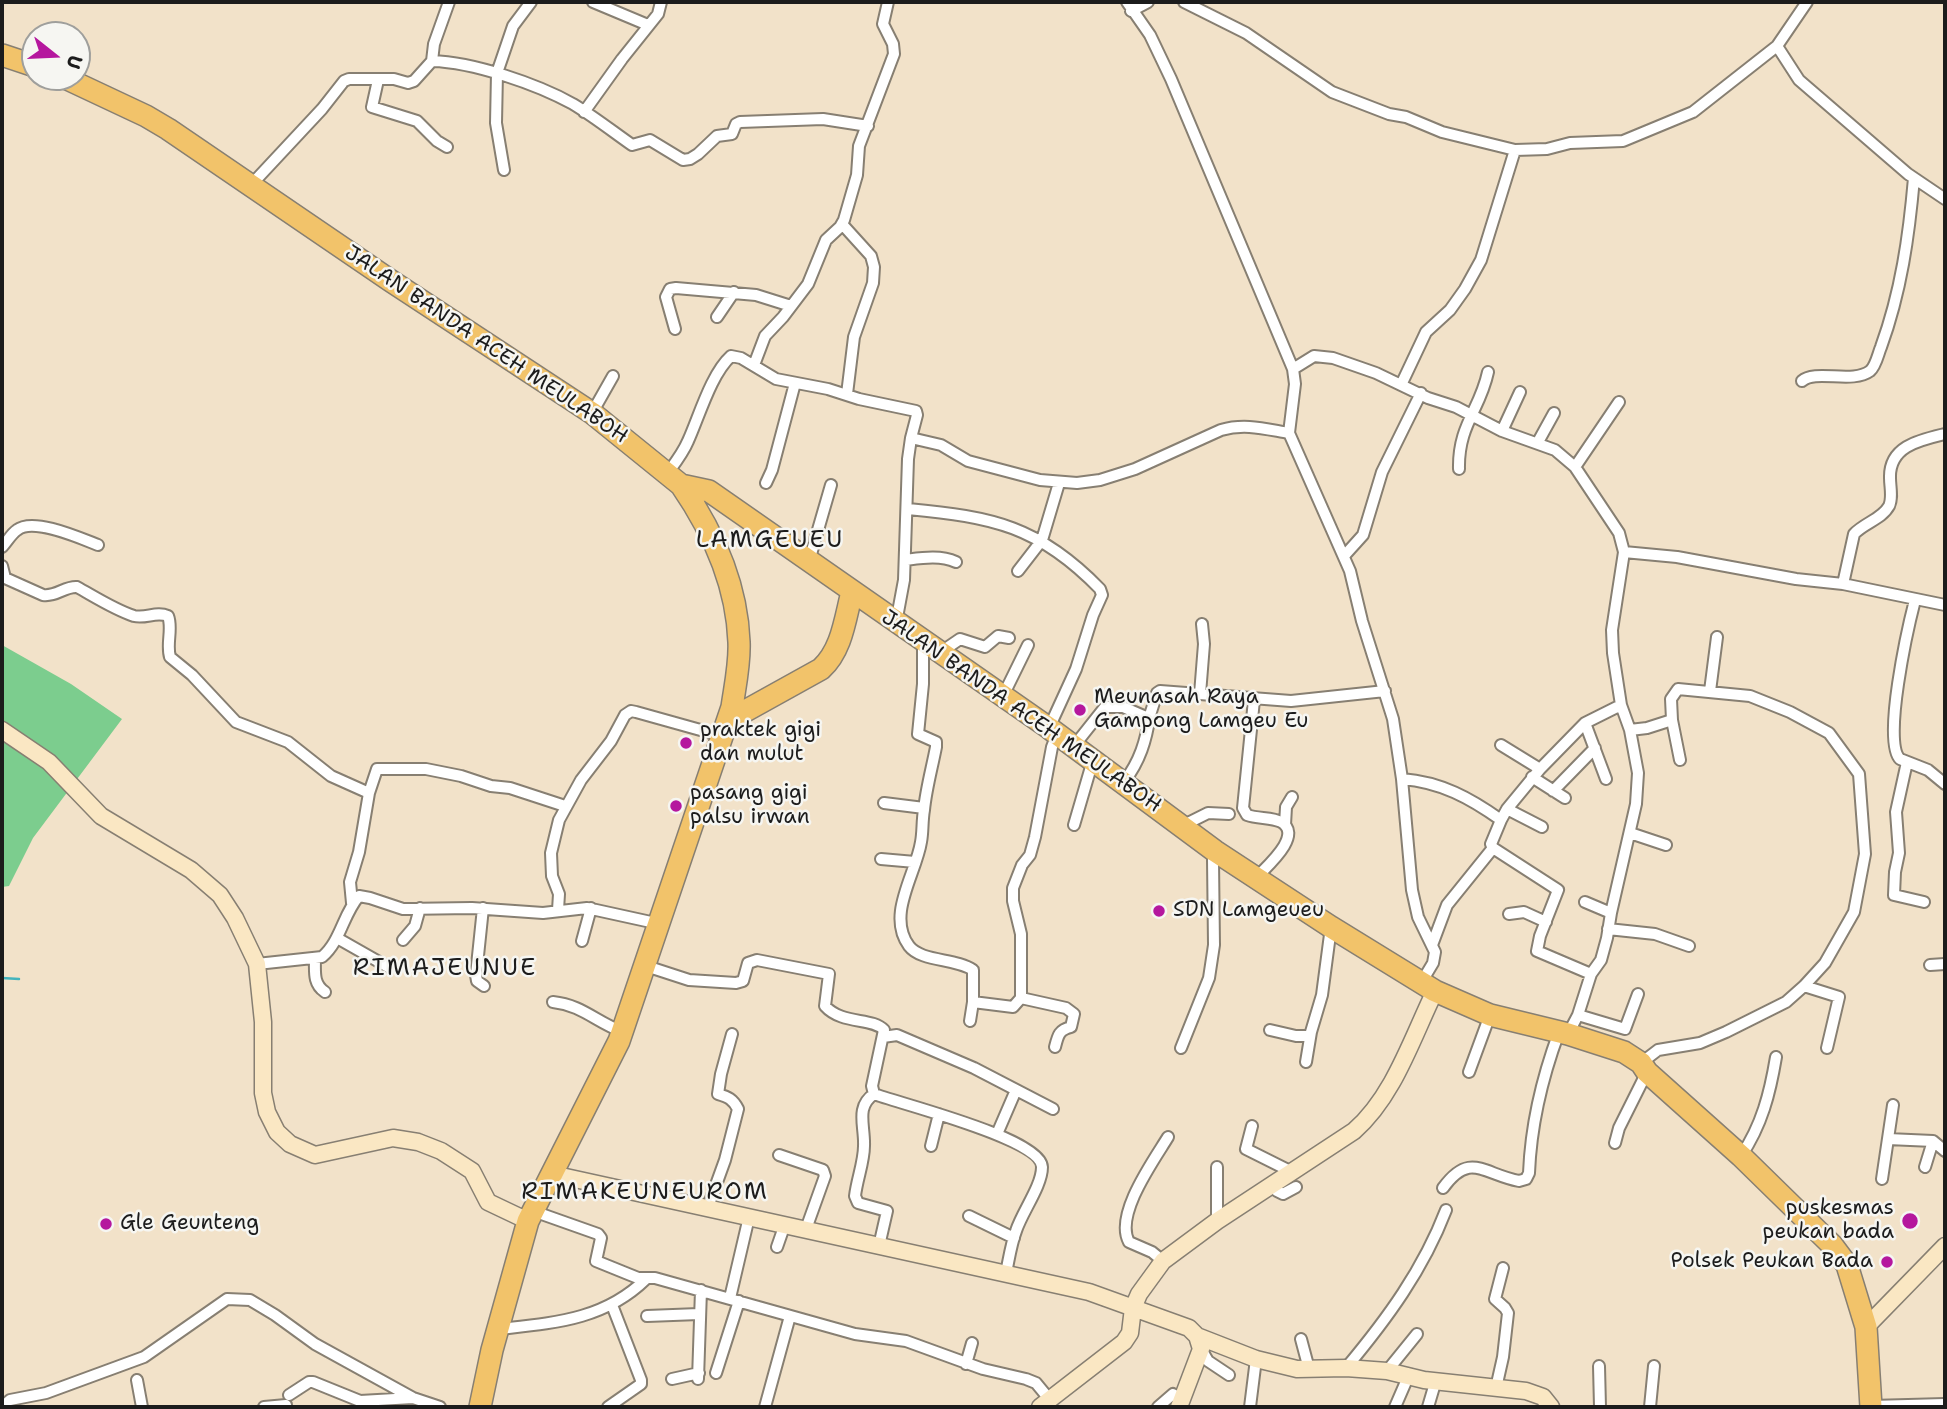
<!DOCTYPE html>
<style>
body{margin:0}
#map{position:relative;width:1947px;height:1409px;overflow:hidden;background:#f2e2c9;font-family:"Shantell Sans",sans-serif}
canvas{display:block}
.frame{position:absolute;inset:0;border:4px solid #1c1c1c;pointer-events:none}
.north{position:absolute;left:21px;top:21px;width:70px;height:70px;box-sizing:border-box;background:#f6f6f2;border:2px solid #9f9f9c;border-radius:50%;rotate:108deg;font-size:19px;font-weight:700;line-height:28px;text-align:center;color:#1c1c1c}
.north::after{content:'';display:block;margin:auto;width:24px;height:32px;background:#b5179e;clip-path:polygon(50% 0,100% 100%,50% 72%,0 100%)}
</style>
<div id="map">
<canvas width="1947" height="1409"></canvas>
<div class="frame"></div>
<div class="north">U</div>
</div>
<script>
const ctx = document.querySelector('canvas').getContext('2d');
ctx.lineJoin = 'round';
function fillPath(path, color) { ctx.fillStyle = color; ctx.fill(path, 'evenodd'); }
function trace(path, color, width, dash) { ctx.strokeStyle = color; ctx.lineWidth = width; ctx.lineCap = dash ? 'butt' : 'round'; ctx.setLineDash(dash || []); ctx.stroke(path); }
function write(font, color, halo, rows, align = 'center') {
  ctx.font = font + ' "Shantell Sans",sans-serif'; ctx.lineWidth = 5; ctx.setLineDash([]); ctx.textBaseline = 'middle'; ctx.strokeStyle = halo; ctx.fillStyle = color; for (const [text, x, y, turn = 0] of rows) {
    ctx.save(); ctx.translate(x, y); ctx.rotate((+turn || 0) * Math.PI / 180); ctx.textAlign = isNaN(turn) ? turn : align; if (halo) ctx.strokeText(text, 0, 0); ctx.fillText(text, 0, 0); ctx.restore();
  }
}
fillPath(new Path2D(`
 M2,645l69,39 51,35 -89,119 -24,48 -7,1z`), '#7ccd8e');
trace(new Path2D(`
 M2,978l17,1`), '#44b4bd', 2.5);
const street = new Path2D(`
 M593,2l55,23
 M1127,2l23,33 21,44 122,290 2,15 -6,49 61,138 12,50 31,98 9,60 10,111 6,27 17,35 -2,11 -12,20
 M1184,2l62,31 86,59 57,22 17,3 36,15 73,18 32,-1 23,-6 53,-2 70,-29 84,-66 30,-44
 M1131,11l17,-9
 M1777,46l22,34 109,94 37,25
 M432,61l2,-17 15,-42
 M378,80l-6,27 45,14 20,20 10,6
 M584,112l38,-53 36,-45 3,-12
 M504,170l-8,-47 1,-50 16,-47 18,-24
 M252,184l70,-75 22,-28 5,-2h45l14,4 6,-2 18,-20c41,1 105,23 141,43 20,12 39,27 59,41l18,-5 33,20 7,-1 8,-5 19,-18 15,-2 4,-10 4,-2 83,-3 45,7
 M842,224l29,32 3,11 -1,16 -19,54 -7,57
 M717,317l17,-25
 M675,329l-9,-32 4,-8 6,-1 80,7 35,11
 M754,365l11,-29 18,-19 25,-33 18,-44 14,-13 4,-7 13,-45 2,-29 35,-92 -1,-10 -10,-20 5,-22
 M1293,369l21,-13 19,2 43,15 52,25 28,9 46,24 53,19 20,17 44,66 5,19 -12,78 1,23 8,52 9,25 8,43 -2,31 -25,109 -4,25 -6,22 -10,14 -13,41 -10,19
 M1802,381c13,-12 51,3 68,-10 6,-5 8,-17 11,-24 20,-55 28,-111 33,-169
 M1401,385l25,-53 24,-22 15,-21 16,-29 34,-110
 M592,413l21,-37
 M1502,431l18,-39
 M1538,442l16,-29
 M1575,467l44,-65
 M1459,469c-1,-44 21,-59 29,-97
 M667,474c8,-11 16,-21 21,-33 11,-24 23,-67 43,-85l10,2 35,21 52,10 31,10 57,12 1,4 -6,23
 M766,483l6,-13 23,-87
 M908,509c85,8 131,17 192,80l2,6 -9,20 -17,54 -27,59
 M2,547c5,-5 9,-13 15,-17 16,-13 63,8 81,15
 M1624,552l53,5 119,22 47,5 102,21
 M1344,556l19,-21 19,-63 39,-79
 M905,560c17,-2 35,-5 51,2
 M809,561l22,-76
 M2,566l3,12 38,17c13,2 22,-9 34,-8 18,10 38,23 57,29 12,3 22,-5 34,0 5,12 -2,28 2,41l22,18 44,47 52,20 43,34 38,17
 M1018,571l24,-31 17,-57
 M1843,584l11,-50c10,-11 28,-15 35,-28 4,-8 1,-19 1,-28 -1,-32 30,-38 55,-44
 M1915,600c-7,27 -33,142 -15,159l28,11 17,14
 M896,623l8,-43 4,-121 3,-21 30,7 27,16 72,19 37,3 23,-3 35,-11 86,-39c24,-7 44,-1 68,3
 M923,641v43l-5,50 18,8v5c-4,21 -10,42 -12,63 -2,11 -1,22 -3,32 -5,32 -35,73 -12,104 12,16 47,12 64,24v32l-3,19
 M941,652l19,-13 25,8 13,-11 11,2
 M1710,691l7,-54
 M1200,694l4,-50 -2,-20
 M1003,696l25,-51
 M1254,700l-11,108 4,7c11,4 25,2 34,7 23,13 -15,45 -24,55
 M1672,720l8,40
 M1585,723l21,56
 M1630,730l17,-2 25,-8 -1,-21 7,-10 72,7 40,16 39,21 30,41 6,80 -11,58 -29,51 -21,23 -18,16 -60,30 -26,11 -42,7 -17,13
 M1501,745l39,24
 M1074,746l31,-39h18l23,10 4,-2 7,-22 3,-2 131,10 94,-10
 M1907,762l-11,50 3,41 -4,19 -1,23 30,7
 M1532,777l33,21
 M1402,779c39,3 68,19 99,41l-10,24 2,4 65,42 -18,46 -3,15 54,23
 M1124,782c16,-21 22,-41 26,-67
 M1553,791l42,-43
 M884,803l40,5
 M1507,809l35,18
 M1501,820l6,-11 33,-40 45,-46 36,-18
 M1074,825l19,-65
 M1285,825l1,-18 6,-10
 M1182,826l26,-13 21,1
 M1630,833l36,12
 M881,859l34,3
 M1585,902l26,11
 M352,903l-2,-21 9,-30 10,-59 8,-24h49l35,7 30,10 19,2 55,18
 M483,908l-7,67 1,6 7,5
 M558,910l1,-16 -7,-18 -1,-23 8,-33 22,-40 30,-39 14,-26 6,-4 5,1 86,24
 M1509,914l15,-2 22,10
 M1608,929l47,5 34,12
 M337,938l51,29
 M403,940l12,-14 5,-18
 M582,941l9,-33
 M1432,945l15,-40 46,-57
 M315,959c0,13 -2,25 10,33
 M257,964l65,-7c19,-16 21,-43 37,-61l11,2 33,11 69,-1 71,5 44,-5 73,16
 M1930,965l15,-1
 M646,966l43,14 47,3 7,-2 5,-18 9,-3 72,14 -4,32c17,19 47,11 59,24l-12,56 2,8c27,10 168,45 168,73 0,19 -20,45 -26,64 -5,13 -7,28 -10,42
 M1804,986l35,11 -12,51
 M553,1002c29,3 43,20 70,30
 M973,1002l40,5 8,-9
 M1578,1015l47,14 13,-35
 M1270,1030l26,6h14
 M883,1037l14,-2 77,33 79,41
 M1055,1047c3,-12 4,-17 16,-20l3,-13 -8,-6 -45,-10v-64l-8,-33v-13l9,-23 8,-10 5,-18 17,-90 5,-13
 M1181,1048l28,-70 5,-33 -1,-85 2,-9
 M1306,1062l5,-30 11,-37 9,-68
 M1469,1072l21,-57
 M874,1094c-19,13 -9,32 -10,52 0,16 -7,33 -9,50l3,7 29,8 -8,35
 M1252,1126l-6,23 44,22
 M997,1134l19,-44
 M1888,1139l45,2 12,10
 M1615,1143l4,-15 28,-56
 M931,1146l8,-32
 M779,1155l44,15 2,6 -19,53
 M1741,1156c21,-31 29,-63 35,-99
 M1925,1167l8,-26
 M1882,1179l11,-74
 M1272,1184l5,7 6,3 13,-7
 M1443,1188c27,-37 40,-14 76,-7l7,-2 3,-6c2,-50 13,-95 30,-141
 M708,1207l17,-47 13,-51c-5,-10 -10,-12 -20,-15l3,-20 11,-40
 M533,1211l65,23 3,4 -5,23 42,17h17l200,56 51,7 77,28 43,10 10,4 14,17
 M969,1216l45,22
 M1217,1221v-54
 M777,1247l8,-23
 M1163,1261l-11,-9 -23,-10c-15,-27 25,-82 39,-105
 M730,1298l19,-81
 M647,1316l52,-2
 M499,1329c55,-6 105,-9 147,-50
 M1301,1339l8,30
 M1201,1349l7,12 21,14
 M966,1364l6,-21
 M1599,1366l1,41
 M1346,1368c41,-49 77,-98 100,-158
 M1387,1371l30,-37
 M716,1373l23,-72
 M672,1379l27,-6
 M698,1379l3,-89
 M137,1380l5,27
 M1496,1388l7,-31 5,-44 -3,-5 -10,-9 8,-31
 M289,1395l20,-13h4l47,19 53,-3
 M1871,1406l74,-2
 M2,1407l8,-7 36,-7 98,-36 83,-58 23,1 25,15 40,29 98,54 27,9
 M264,1407l22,-2
 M608,1407l33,-23v-4l-29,-75
 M765,1407l25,-91
 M1158,1407l15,-13 9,5
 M1250,1407l6,-48
 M1395,1407l13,-30
 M1428,1407l8,-27
 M1650,1407l4,-41`);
const secondary = new Path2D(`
 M2,730l47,32 52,54 90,54 29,25 15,23 22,46 6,58v71l4,19 10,20 13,12 25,11 78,-17 25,4 23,9 31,20 16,31 40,19
 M552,1174l537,118 100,36 8,8 4,13 -22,58
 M1866,1327l79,-81
 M1197,1336l59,23 41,10 49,-1 41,3 37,9 102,11 17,6 8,10
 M1040,1407l84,-65 6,-9 3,-25 6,-14 24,-33 54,-40 137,-90c40,-35 58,-93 81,-140`);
const highway = new Path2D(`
 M2,55l33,11
 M63,77l83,39 22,13 223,152 201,132 89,72 28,6 340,237 166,123 116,76 104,64 55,24 78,19 56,18 17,11 6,9 94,84 91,89 15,20 19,62 5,80
 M729,720l92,-51c21,-19 24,-50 31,-77
 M480,1407l12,-57 36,-129 91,-180 113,-334c3,-21 8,-43 7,-65 -2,-57 -27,-112 -58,-157`);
trace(street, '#877f72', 14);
trace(secondary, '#877f72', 19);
trace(highway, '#877f72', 24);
trace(street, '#fff', 10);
trace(secondary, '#fae7c3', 16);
trace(highway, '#f2c36a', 21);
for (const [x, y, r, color] of [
 [1080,710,7,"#b5179e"],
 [686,743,7,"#b5179e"],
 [676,806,7,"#b5179e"],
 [1159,911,7,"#b5179e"],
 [1910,1221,9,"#b5179e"],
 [106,1224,7,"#b5179e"],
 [1887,1262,7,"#b5179e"]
]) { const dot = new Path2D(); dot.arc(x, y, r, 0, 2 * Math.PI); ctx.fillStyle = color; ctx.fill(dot); trace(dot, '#f6f6f2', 2.5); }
write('21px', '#1c1c1c', '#f6f6f2', [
 ["JALAN BANDA ACEH MEULABOH",486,345,34],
 ["JALAN BANDA ACEH MEULABOH",1021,712,35]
]);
write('21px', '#1c1c1c', '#f6f6f2', [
 ["Meunasah Raya",1094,698],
 ["Gampong Lamgeu Eu",1094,722],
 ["praktek gigi",700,731],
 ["dan mulut",700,755],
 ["pasang gigi",690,794],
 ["palsu irwan",690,818],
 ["SDN Lamgeueu",1173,911],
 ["puskesmas",1894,1209,"right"],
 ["peukan bada",1894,1233,"right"],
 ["Gle Geunteng",120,1224],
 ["Polsek Peukan Bada",1873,1262,"right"]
], 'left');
ctx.letterSpacing = '2px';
write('24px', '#1c1c1c', '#f6f6f2', [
 ["LAMGEUEU",770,541],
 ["RIMAJEUNUE",445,969],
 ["RIMAKEUNEUROM",645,1193]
]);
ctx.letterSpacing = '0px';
</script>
